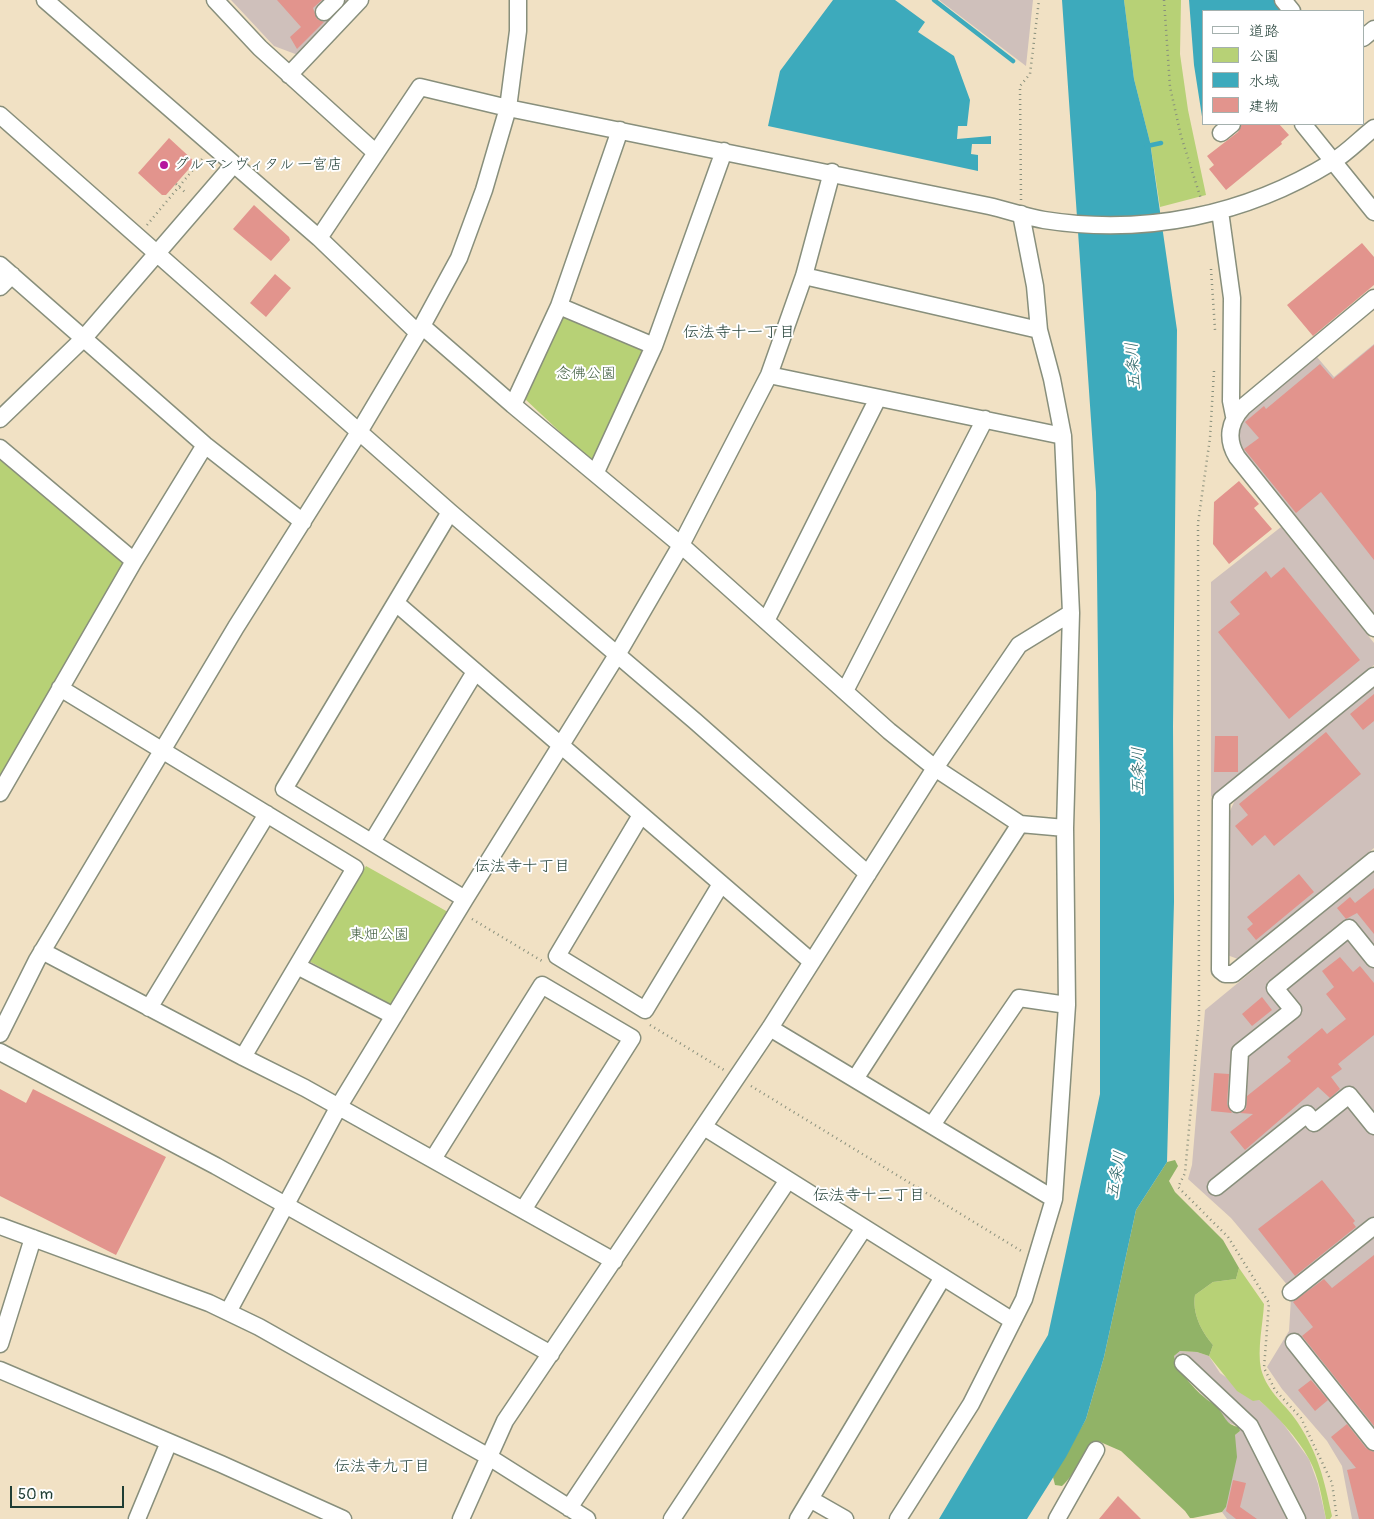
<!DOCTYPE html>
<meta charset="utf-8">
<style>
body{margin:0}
#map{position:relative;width:1374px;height:1519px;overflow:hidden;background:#f1e1c4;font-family:Pangolin,"Klee One",sans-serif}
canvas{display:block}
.legend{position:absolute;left:1202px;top:10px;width:162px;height:115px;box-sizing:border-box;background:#fff;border:1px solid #a5b1ae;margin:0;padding:6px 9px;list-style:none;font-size:15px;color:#1f3d34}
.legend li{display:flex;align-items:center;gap:10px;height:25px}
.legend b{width:25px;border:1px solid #a5b1ae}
.scale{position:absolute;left:10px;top:1486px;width:114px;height:22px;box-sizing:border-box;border:2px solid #1f3d34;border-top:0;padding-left:6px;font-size:15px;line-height:18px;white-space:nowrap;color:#1f3d34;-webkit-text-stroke:4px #fff;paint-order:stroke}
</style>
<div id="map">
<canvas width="1374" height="1519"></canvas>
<ul class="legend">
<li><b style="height:6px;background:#fff"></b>道路</li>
<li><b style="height:14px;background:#b7d176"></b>公園</li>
<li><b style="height:14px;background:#3daabc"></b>水域</li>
<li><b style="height:14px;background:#e2948d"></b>建物</li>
</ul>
<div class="scale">50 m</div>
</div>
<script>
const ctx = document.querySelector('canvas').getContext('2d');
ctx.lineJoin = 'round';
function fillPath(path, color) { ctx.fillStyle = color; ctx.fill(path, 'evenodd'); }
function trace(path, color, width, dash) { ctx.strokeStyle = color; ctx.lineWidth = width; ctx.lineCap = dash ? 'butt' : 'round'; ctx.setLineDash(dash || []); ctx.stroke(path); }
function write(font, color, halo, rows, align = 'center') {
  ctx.font = font + ' Pangolin,"Klee One",sans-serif'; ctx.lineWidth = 4; ctx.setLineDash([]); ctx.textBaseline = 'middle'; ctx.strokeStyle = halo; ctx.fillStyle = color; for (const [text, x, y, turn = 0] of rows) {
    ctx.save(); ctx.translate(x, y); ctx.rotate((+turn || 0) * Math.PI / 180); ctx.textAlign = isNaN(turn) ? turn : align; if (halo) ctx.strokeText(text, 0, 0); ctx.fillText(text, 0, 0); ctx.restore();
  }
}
fillPath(new Path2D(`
 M231,0h119l-52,55 -24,-9z
 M939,0h94l-7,66z
 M1374,344v269l-132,-164 -3,-10 1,-10 7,-14 70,-58 17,20z
 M1281,527l93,116v22l-163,132v-215z
 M1374,687v161l-136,111 -11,-4 3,-144 5,-11z
 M1374,871v348l-85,68 -58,-69 -43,-39 4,-14 13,-155z
 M1374,1232v287h-22l-10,-53 -15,-25 -45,-52 -15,-22 22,-36 2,-33z
 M1180,1351l17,1 12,4 11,17 39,27 20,18 30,41 9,25 8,35h-99l-5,-7 4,-5 9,-72 5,-4 -1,-4 -12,-5 -9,-14 -14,-11 -16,-17 -13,-17 -1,-7z`), '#cfc0bb');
fillPath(new Path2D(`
 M1124,0h57l-1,54 8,56 18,85 -46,12 -10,-65 -16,-63z
 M565,312l84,37 -56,114 -69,-65z
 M0,448l134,113 -134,232z
 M366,866l82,46 -57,94 -84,-46z
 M1239,1268l25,36c-1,20 -7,45 -3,65 7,25 25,35 37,54 21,32 26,57 34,93l-2,3h-4c-4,-20 -7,-42 -17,-60 -12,-22 -31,-42 -50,-59l-6,1 -16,-10 -28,-35 4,-11c-12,-14 -21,-32 -18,-50l18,-13 23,-3z`), '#b7d176');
fillPath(new Path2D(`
 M1175,1160l3,6 -9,15 6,11 48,48 16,28 -3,11 -23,3 -18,13c-3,18 6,36 18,50l-4,11 -12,-4 -17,-1 -6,5c2,12 20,33 30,41 4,4 9,6 13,10 8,8 8,18 22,20l1,4 -5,4 2,22 -11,50 -4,5 -29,6h-3l-5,-7 -64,-60 -23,-10c-17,10 -21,32 -36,45l-7,-1 -2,-8 33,-58 18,-62 32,-147 31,-48z`), '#91b367');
fillPath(new Path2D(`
 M833,0h62l30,22 -7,10 36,24 16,44 -3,26h-9l-1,13 34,-3v8h-19l-1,10 7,1v16l-210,-45 12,-55z
 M1062,0h62l10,79 16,63 27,188 -4,396 1,176 -7,260 -31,48 -32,147 -18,62 -20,38 -39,62h-88l109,-184 52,-241v-269l-4,-333z
 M1189,0h88l7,11h-81v112l-9,-58z`), '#3daabc');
trace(new Path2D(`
 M934,0l79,61
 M1147,146l14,-3`), '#3daabc', 4.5);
fillPath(new Path2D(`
 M277,0h45l-9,8 4,11 7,3 -27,27 -7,-12 11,-10z
 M1242,124h37l10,11 -8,7 1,2 -56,46 -17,-21 5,-4 -7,-9 31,-24z
 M169,138l26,24 -29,33h-4l-24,-22z
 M254,205l35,32 1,3 -19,21 -38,-32z
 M1362,243l12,14v28l-61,51 -26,-31z
 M275,274l16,14 -25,29 -16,-14z
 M1374,345v215l-53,-68 -25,21 -52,-64 15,-11 -14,-16 19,-16 2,3 54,-45 13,15z
 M1239,481l20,23 -5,4 18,21 -43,35 -16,-20 1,-42z
 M1284,567l76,93 -71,59 -71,-87 22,-18 -10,-12 36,-31 5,7z
 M1374,694v27l-11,9 -13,-16z
 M1326,732l35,42 -87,72 -9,-11 -13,11 -17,-20 13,-11 -9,-11z
 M1215,736h23v36h-24z
 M1299,874l15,18 -58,48 -9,-11 6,-5 -6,-7z
 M1374,888v46l-17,-21 -11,6 -9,-11 13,-11 5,6z
 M1340,957l13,15 7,-6 14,17v52l-36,29 4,5 -11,8 9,12 -10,9 -12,-11 -73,63 -15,-18 23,-18 -13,-1 6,-4 1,-13 44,-35 -4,-4 35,-29 5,6 19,-15 -20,-25 8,-7 -12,-16z
 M1262,997l10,13 -20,16 -10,-12z
 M1214,1073l15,1 -2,30 5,9 -21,-2z
 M0,1089l26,14 7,-14 133,68 -50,98 -116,-59z
 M1322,1180l33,41 -2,2 3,4 -61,49 -37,-47z
 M1374,1255v171l-72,-90 11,-9 -20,-25 31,-23 8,9z
 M1311,1380l17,20 -13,11 -17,-21z
 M1347,1424l19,24 8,4v67h-15l-12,-49 9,-2 -25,-31z
 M1233,1480l13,3 -6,24 17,12h-21l-10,-8z
 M1118,1496l23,23h-42z`), '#e2948d');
const minor = new Path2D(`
 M45,0l274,238 99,95
 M215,0l45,48 116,105
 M1283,0l9,11
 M324,12l12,-12
 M1363,38l11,-9
 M289,75l71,-75
 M0,115l450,397 245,209 173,153
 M1303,124l71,88
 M1221,133l11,-9
 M1220,211l12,87 -1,103 3,15
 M319,238l101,-151 88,21 481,98c18,4 37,11 55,14 101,16 202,-5 288,-58 15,-9 28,-23 42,-34
 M0,265l205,180 98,77
 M804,276l235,54
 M0,287l12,-12
 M1374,298l-131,109c-14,15 -17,32 -6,50l137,171
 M559,306l61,-176
 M422,326l91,79
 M654,346l-95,-40 -46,99 168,140 208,186 46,37 85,56 45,4
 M769,375l294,61
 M0,419l83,-80 151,-175
 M0,448l134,113
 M596,472l58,-126 70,-195
 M450,512l-166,277 181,110
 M396,603l416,359
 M766,621l112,-223
 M1374,676l-153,124 -1,170 5,4h8l141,-114
 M60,688l295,180 -112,189
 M845,691l140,-272
 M0,793l134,-232 71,-116
 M641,815l-84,141 88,54 76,-126
 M372,842l103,-170
 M42,951l201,106 62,31 309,173
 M297,966l97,50
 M149,1008l118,-194
 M770,1028l284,171
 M0,1034l37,-74 199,-333 123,-195 63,-106 37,-68 25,-68 24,-82 10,-77v-31
 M0,1052l216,114 335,188
 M855,1079l165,-255
 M1237,1104l3,-52 53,-42 -18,-22 74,-60 25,31
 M932,1125l87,-127 48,7
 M704,1127l309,194
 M433,1159l109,-174 90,53 -109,172
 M1216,1187l91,-73 7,9 35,-28 25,31
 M0,1226l209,77 50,24 230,130 98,62
 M1291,1292l83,-66
 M228,1312l111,-206 126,-207 152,-244 64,-110 88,-170 35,-99 28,-104
 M1294,1342l80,100
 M0,1344l33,-106
 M1183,1363l67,63 47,93
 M0,1370l221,94 122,55
 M810,1499l35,20
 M569,1508l219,-328
 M137,1519l32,-77
 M461,1519l44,-98 265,-393 165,-260 84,-123 52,-32
 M672,1519l192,-291
 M798,1519l145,-242
 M898,1519l73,-115 53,-105 30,-100 13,-194 -2,-177 6,-215 -8,-177 -11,-57 -13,-49 -4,-44 -14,-72
 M1057,1519l39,-69`);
trace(minor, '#888f7c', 19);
trace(new Path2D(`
 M1164,0l6,87 11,49 20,63
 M176,184l11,10
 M1021,200l-1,-114 10,-12 9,-74
 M147,225l55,-66
 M1211,269l4,61
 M1214,371l-4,67 -12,85 1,496 -14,154 -7,14 50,50 41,66 -5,65 11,22 26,28 31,65 5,36
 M472,919l70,42
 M650,1025l74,45
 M751,1086l272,166`), '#888f7c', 2.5, [1, 4]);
trace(minor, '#fff', 16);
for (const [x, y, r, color] of [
 [164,165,5,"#b5179e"]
]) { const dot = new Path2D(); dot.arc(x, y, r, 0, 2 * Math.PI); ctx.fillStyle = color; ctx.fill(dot); trace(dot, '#fff', 2); }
write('15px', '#1f3d34', '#fff', [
 ["グルマンヴィタル 一宮店",174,165]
], 'left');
write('15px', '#456244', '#fff', [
 ["念佛公園",586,374],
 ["東畑公園",379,935]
]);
write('16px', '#1f3d34', '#fff', [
 ["伝法寺十一丁目",739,333],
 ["伝法寺十丁目",522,867],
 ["伝法寺十二丁目",869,1196],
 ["伝法寺九丁目",382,1467]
]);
write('italic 16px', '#2a6364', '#fff', [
 ["五条川",1134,366,-94],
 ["五条川",1139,771,-90],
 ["五条川",1117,1175,-80]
]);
</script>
